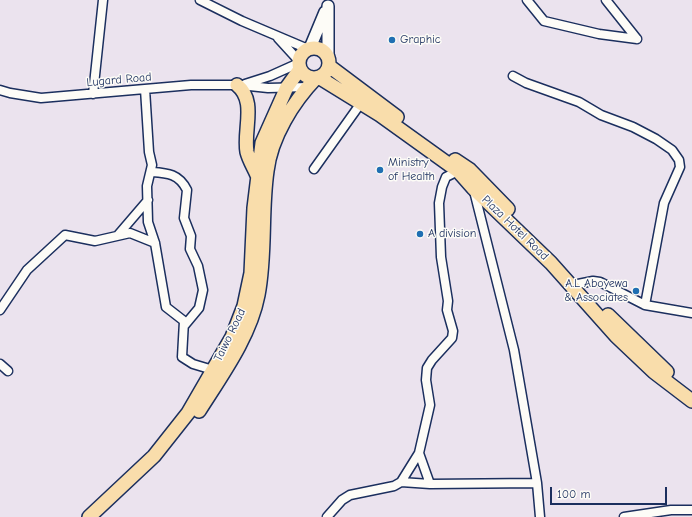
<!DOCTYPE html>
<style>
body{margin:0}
#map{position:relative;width:692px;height:517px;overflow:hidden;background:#ebe3ee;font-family:"Comic Neue",sans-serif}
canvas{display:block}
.scale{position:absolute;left:550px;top:487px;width:117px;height:18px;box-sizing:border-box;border:2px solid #1b2f5e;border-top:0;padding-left:5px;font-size:12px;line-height:14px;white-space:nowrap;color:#1b2f5e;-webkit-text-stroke:3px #fdfcf7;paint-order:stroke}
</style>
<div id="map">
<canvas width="692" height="517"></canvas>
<div class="scale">100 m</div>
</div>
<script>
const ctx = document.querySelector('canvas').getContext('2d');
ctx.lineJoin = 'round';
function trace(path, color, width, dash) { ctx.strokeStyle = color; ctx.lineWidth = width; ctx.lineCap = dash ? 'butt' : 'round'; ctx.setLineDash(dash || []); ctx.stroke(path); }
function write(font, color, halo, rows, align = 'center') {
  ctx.font = font + ' "Comic Neue",sans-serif'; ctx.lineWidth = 3; ctx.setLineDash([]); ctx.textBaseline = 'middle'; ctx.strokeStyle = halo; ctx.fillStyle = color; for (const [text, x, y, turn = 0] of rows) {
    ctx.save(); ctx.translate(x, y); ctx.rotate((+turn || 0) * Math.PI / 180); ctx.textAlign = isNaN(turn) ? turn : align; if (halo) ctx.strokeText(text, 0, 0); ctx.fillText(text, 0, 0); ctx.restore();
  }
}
const street = new Path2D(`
 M200,0l42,21 66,28
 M527,0l17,21 55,13 38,5
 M606,0l31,39
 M278,38l21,23
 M513,76l13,7 53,19 22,13 32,12 23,12 16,11 7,10 1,7 -16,36 -19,102
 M245,84l25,-8 29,-13
 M145,89l4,63 3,13 -5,21 1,36 7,21 11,64 18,14 -2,36 11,7 20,6
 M0,90l10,3 31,5 150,-13h49l28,3 40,-1
 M93,94l10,-94
 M314,169l47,-66
 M152,172c16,1 27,2 35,18l-3,28 7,18 -1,13 8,17 5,24 -4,18 -15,18
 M474,191l40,159 23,133 3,34
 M118,235l30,-35
 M578,284l15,-3 7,1 45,23 47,8
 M0,310l27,-40 38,-35 30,6 35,-8 25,10
 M0,364l8,7
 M419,453l11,31
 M401,482l29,2 107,-1
 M327,517l15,-17 8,-5 44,-9 7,-4 18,-29 11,-48 -4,-25 1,-12 5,-8 20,-22 1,-7 -6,-21 1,-9 -7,-44 -2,-54 3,-16 4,-10 12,-6
 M624,517l47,-7h21`);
const secondary = new Path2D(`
 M328,6v52
 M310,48l15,-36`);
const primary = new Path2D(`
 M299 63a15 15 0 1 1 30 0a15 15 0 1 1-30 0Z
 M329,66l68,51
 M320,78l60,37 78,56 15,17 78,75 65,73 38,36 38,29
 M237,85c20,16 6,45 10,67 2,8 7,16 10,23
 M455,160l15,10 38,39
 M608,315l59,57
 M199,411c22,-35 51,-74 59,-116 8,-41 3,-83 9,-124 4,-34 26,-69 49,-93
 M89,517l65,-61 34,-43 44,-76 12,-31 7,-33 3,-65 8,-65 25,-56 13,-18`);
trace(street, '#1b2f5e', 11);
trace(secondary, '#1b2f5e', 14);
trace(primary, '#1b2f5e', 16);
trace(street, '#fdfcf7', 8);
trace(secondary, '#fdfcf7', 11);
trace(primary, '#f9ddab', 13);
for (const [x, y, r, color] of [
 [392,40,4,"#1f6fb2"],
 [380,170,4,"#1f6fb2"],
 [420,234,4,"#1f6fb2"],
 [636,291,4,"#1f6fb2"]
]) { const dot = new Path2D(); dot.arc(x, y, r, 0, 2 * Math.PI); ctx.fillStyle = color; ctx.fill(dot); trace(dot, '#fdfcf7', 1.5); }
write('12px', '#1b2f5e', '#fdfcf7', [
 ["Graphic",400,40],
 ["Ministry",388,163],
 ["of Health",388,177],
 ["A division",428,234],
 ["A.L Aboyewa",628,284,"right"],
 ["& Associates",628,298,"right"]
], 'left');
write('12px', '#1b2f5e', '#fdfcf7', [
 ["Lugard Road",119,80,-5],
 ["Plaza Hotel Road",515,228,44],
 ["Taiwo Road",230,335,-64]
]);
</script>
